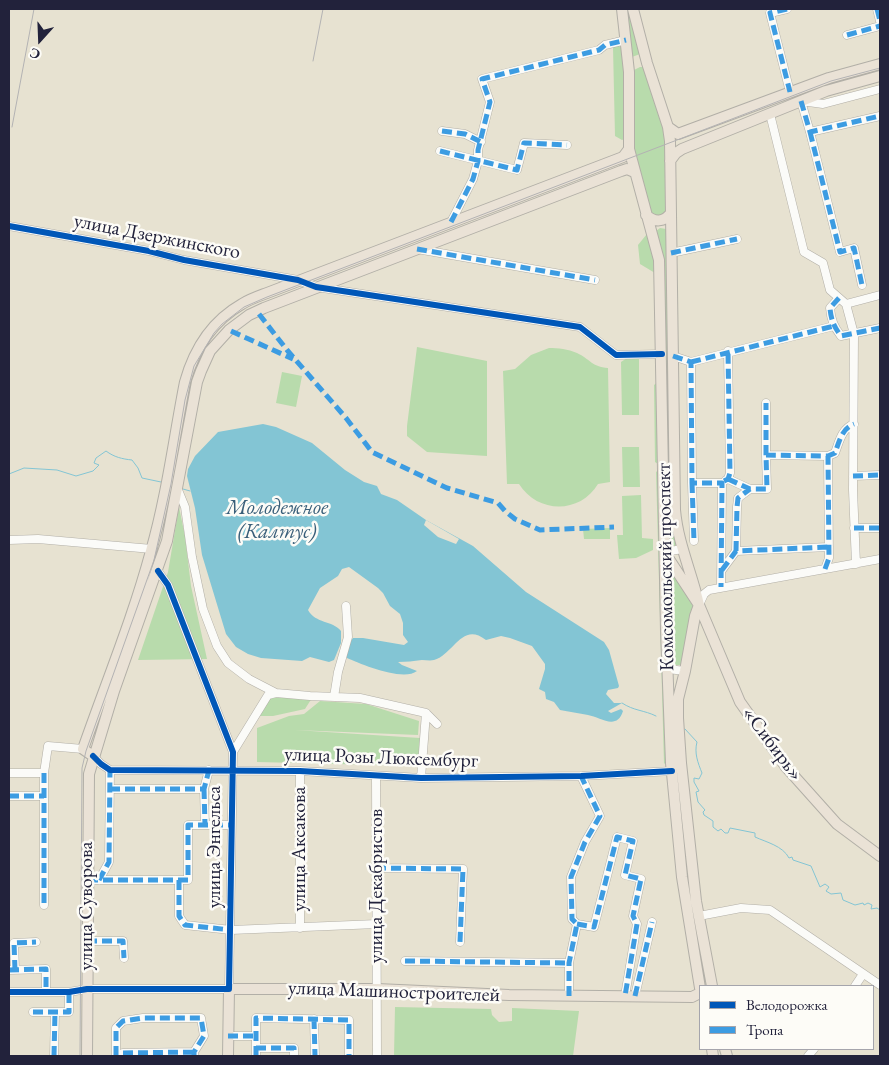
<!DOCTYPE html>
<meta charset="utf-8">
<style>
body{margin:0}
#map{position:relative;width:889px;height:1065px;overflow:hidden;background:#e7e2d1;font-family:"EB Garamond",serif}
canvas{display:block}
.frame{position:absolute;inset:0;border:10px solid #22223b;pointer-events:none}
.legend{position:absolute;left:699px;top:985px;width:175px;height:65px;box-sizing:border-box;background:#fdfcf7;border:1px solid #a5a5ac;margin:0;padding:6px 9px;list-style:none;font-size:15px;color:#22223b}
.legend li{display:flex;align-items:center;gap:10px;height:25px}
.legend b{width:25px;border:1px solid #a5a5ac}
.north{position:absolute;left:15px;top:15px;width:50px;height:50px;-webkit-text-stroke:4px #fdfcf7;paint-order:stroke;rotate:200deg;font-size:14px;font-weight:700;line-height:20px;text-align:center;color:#22223b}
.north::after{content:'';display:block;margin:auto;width:18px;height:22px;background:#22223b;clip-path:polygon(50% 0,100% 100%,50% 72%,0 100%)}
</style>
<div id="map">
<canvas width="889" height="1065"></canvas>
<div class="frame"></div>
<ul class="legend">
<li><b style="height:6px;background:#0057b8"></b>Велодорожка</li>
<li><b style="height:6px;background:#3c9ce2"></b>Тропа</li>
</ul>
<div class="north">С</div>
</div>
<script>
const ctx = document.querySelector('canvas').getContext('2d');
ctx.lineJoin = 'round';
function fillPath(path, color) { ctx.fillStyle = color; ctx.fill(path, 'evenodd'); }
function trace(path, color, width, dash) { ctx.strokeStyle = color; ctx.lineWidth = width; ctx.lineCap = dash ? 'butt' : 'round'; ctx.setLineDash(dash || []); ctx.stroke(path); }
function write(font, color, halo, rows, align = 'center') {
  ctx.font = font + ' "EB Garamond",serif'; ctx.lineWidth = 5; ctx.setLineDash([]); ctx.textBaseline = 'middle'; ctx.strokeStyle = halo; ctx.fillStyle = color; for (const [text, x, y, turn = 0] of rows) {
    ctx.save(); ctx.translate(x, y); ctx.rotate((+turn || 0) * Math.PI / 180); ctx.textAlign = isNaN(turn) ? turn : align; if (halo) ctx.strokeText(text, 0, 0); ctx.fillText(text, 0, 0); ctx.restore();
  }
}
fillPath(new Path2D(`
 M622,9h10l8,45 -8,3z
 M618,45l5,4 4,89 -5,2 -7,-4 -2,-89z
 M640,67h3l22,63 2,83 -3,2 -8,1 -5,-4 -18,-62 -2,-76 3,-4z
 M660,228l6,1 3,3 8,312 -4,3 -4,-2 -1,-8 -12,-306z
 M651,229l9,47 -20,-12 -2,-19z
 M417,347l70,14v95l-60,-4 -20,-16v-10z
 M549,348c9,0 19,1 28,5 13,6 15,14 31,15l2,114 -12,2c-18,30 -60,30 -79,0h-12l-4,-113 12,-2 16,-14z
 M627,358h12v57h-17l-1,-53z
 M282,372l20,4 -6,31 -20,-4z
 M660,380l1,86 -6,-4 -1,-77z
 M622,447h17l1,40h-17z
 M656,471l5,6 7,283 -4,4z
 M641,495l1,43 11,1v11l-17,8 -17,1 -2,-24h6l-1,-39z
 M179,507l6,29 6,50 16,73 -69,1 30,-88z
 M610,528v11h-26l-1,-10z
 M669,565l2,1 22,40 -9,56 -4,3h-6l-4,-5z
 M277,693l35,5 -7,11 -32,7h-16l11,-17z
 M320,701l46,3 53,17 -1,14 -123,-5 125,8 -1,28 -162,-4v-34l32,-12 15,-2z
 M395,1007l96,2 1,6 7,7 13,-1v-13l67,3 -6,45h-179z`), '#b8dbac');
fillPath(new Path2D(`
 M263,424l13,3 36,16 33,27 19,12 13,4 4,8 16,6 29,20 47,26 53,46 78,50 5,8 10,36 -1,2 -10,2 -2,4 8,9h8l-14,8 3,2 10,-4 2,2c-6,20 -23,6 -35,4 -9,-2 -19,-3 -28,-5l-6,-8 -8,-3 -1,-7 -6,-3 6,-20v-5l-13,-18 -22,-8 -9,-2 -15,4c-24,-19 -32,14 -52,20 -4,1 -8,0 -12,0 -9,1 -15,2 -24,2l4,3 15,6c-14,11 -56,-7 -70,-13l-1,-1 4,-15 3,-4h10l41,7 4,-3 -5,-7v-12l-3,-9 -10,-8 -7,-13 -5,-5 -29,-21 -7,2 -4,7 -18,12 -12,22c8,14 24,10 33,21v12l-7,17 -5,2 -19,-5 -8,4 -41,-3 -13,-4 -12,-7 -10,-13 -24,-79 -7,-47 -8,-32 1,-7 7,-13 23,-24z`), '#83c5d4');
fillPath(new Path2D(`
 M426,520l33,19 -3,5 -18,-7 -14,-12z`), '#e7e2d1');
trace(new Path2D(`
 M9,474l15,-6 33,2 19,6 17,-5 6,-6 -5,-2 2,-5 10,-7c8,6 16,8 26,9l6,8 4,10 19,4
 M183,489l7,2
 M622,703c12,8 22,7 34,13
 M685,729l12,13c-3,11 1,21 5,31l-3,6 -5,-1v4l5,9 -3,1 2,10 7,8 -2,2 1,3 9,6v6l5,4 3,-2 4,4h3l2,-5 25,5v4c11,5 28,9 34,21l3,-1 1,3 18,6 9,21 5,-3 4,3 -3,4 5,3 10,-1 2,7 12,5 8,-2 1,2 4,-2 4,2 -1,4 6,-1 3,2`), '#83c5d4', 1);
const minor = new Path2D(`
 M787,9l-17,4 20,79
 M877,9l3,12
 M847,35l33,-9
 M801,101l9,31 70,-16
 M801,101l22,3 57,-15
 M770,114l34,138 19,11 7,27 16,14 8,30 -1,156 3,74
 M442,131l23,3 16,8
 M810,132l30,120 14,-4 8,37
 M440,151l77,19 7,-27 43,2
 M451,222l22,-43 5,-18v-11l12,-48 -8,-23 117,-29 6,-5 21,-5
 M9,226l140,25 35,9 114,20 18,7 264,40 36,28 46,-1
 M417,249l178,31
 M671,253l66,-14
 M839,298l-9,10c1,12 4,19 11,28l39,-8
 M846,304l34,-9
 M673,356l18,6 1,121h30l-1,104
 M691,362l143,-36
 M766,455v-52
 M853,476l27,-1
 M728,479l22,10h17l-1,-34 62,1 7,-3c4,-11 7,-25 19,-29
 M726,480l2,-1 2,-6 -2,-122
 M692,483l2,58
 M178,490l7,17 7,50 11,52 14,37 11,17 21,16 27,14
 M854,528h26
 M9,540l29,-1 114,10
 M736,551l1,-44 1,-9 12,-9
 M665,552l17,-3
 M825,569l4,-11 -1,-102
 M722,570l14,-19 93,-4
 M699,605l5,-11 5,-4 171,-31
 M668,669l17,2
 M334,697l4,-25 10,-35 -2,-31
 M233,752l35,-57 8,-2 34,3 50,2 66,15 11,11
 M93,756l8,8 9,6 190,1 121,7 160,-2 91,-5
 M300,771v157
 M9,773h35
 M376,776l1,280
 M421,778l5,-65
 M110,789h94l5,-19
 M204,789l1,36
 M9,796h35
 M376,868l87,1 -3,73
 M88,880h100v-55h43
 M99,880l10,-18 1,-92
 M179,880v36l6,9 46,5 146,-6
 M44,905v-132l4,-27 35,3
 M699,916l42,-8 29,2 110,75
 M577,924l17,3 23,-90 16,4 -8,34 16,4 -8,37 4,8 -12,72
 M87,941h36l1,17
 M405,961l164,2
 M9,970l37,-1v23
 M15,970l-1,-27 22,-1
 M855,986l8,-12
 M9,992h60l18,-3h142l4,-237 -65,-167 -10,-14
 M569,996v-33l8,-39 -5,-5 -1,-42 14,-35 15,-26 -19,-40
 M635,996l17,-74
 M33,1012h36v-20
 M314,1019l1,37
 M228,1036h28
 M256,1048h38v8
 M123,1053l71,-1
 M54,1056l1,-44
 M116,1056v-28l7,-7 20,-3h58l3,18 -10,16v4
 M256,1056v-38l93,2v36
 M808,1056l6,-7`);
const major = new Path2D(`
 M622,9l7,63v77l30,111 7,371 5,132 11,114 18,111
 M633,9l14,54 21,64 2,14 5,369c3,34 17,63 24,95
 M668,127l10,7 151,-56 51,-14
 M670,161l6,-8 6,-4 144,-58 54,-15
 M646,215c9,8 18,7 25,-2
 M665,553l34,52 41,97 46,65 51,57 43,32
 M699,605l-4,11 -10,55 -7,28v19l3,45 15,138 16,85
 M93,756l-10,-7c23,-66 50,-131 68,-198 16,-56 23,-113 34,-169 9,-32 27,-61 57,-78 8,-5 17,-8 25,-11l356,-136 6,-8
 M712,1049l1,7
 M725,1049l2,7
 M87,1056l2,-282 25,-83 53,-150 30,-159 4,-11 9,-20 19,-21 20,-15 15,-7 357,-137 6,-2 7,3
 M228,1056l1,-67h148l132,6 183,2 8,-4`);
trace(minor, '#b2afa7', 9);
trace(major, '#b2afa7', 12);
trace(minor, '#fbfbf8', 8);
trace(major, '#eae2d6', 10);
trace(new Path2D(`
 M80,1056l2,-288 4,-17 68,-191 17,-76 14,-84 9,-34 20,-33 8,-9 22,-17 23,-10 538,-206 26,-10 49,-13`), '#b3b2b3', 1);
trace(new Path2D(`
 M313,61l10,-52
 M12,127l22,-118`), '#b3b2b3', 1);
trace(new Path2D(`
 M787,9l-17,4 20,79
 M877,9l3,12
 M847,35l33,-9
 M801,101l9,31 70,-16
 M442,131l23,3 16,8
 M810,132l30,120 14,-4 8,37
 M440,151l77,19 7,-27 43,2
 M451,222l22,-43 5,-18v-11l12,-48 -8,-23 117,-29 6,-5 21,-5
 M417,249l178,31
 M671,253l66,-14
 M839,298l-9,10c1,12 4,19 11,28l39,-8
 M259,314l28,36 59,68 26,34 75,36 51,15 7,8 10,8 25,11 74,-3
 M231,331l62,28
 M673,356l18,6 1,121h30l-1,104
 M691,362l143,-36
 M766,455v-52
 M853,476l27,-1
 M728,479l22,10h17l-1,-34 62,1 7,-3c4,-11 7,-25 19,-29
 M724,481l4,-2 2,-6 -2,-122
 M692,483l2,58
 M854,528h26
 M736,551l1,-44 1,-9 12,-9
 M825,569l4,-11 -1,-102
 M722,570l14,-19 93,-4
 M44,773v132
 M110,789h94l5,-19
 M204,789l1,36
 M9,796h35
 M376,868l87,1 -3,73
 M88,880h100v-55h43
 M99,880l10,-18 1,-92
 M179,880v36l6,9 46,5
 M577,924l17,3 23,-90 16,4 -8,34 16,4 -8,37 4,8 -12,72
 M87,941h36l1,17
 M405,961l164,2
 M9,970l37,-1v23
 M15,970l-1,-27 22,-1
 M569,996v-33l8,-39 -5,-5 -1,-42 14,-35 15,-26 -19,-40
 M635,996l17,-74
 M33,1012h36v-20
 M314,1019l1,37
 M228,1036h28
 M256,1048h38v8
 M123,1053l71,-1
 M54,1056l1,-44
 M116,1056v-28l7,-7 20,-3h58l3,18 -10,16v4
 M256,1056v-38l93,2v36`), '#3c9ce2', 5, [10, 5]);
trace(new Path2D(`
 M9,226l140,25 35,9 114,20 18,7 264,40 36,28 46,-1
 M93,756l8,8 9,6 190,1 121,7 160,-2 91,-5
 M9,992h60l18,-3h142l4,-237 -65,-167 -10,-14`), '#0057b8', 6);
write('20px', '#22223b', '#fdfcf7', [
 ["улица Дзержинского",157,237,11],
 ["Комсомольский проспект",666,567,-91],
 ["«Сибирь»",772,744,53],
 ["улица Розы Люксембург",381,758,2],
 ["улица Энгельса",215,847,-90],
 ["улица Аксакова",300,849,-90],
 ["улица Декабристов",377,886,-90],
 ["улица Суворова",87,906,-90],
 ["улица Машиностроителей",394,992,2]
]);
write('italic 21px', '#385e79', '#fdfcf7', [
 ["Молодежное",277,508],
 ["(Калтус)",277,532]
]);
</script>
